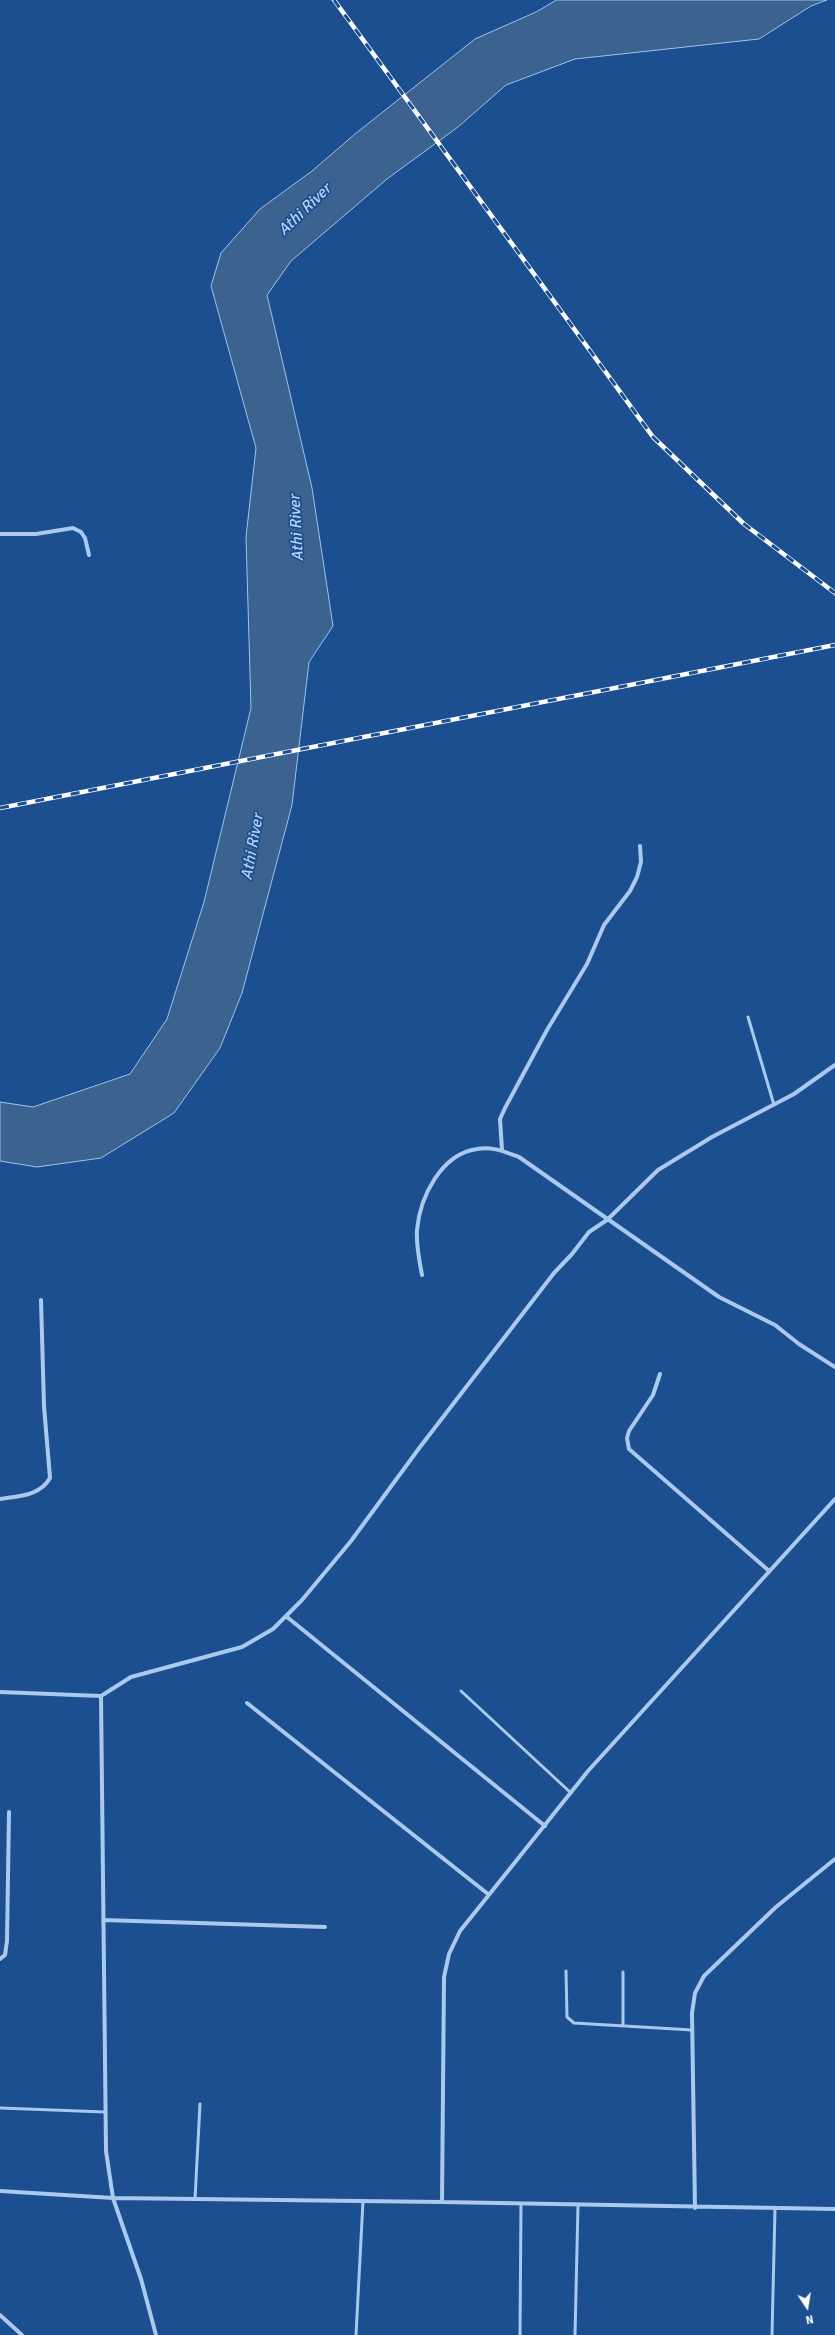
<!DOCTYPE html>
<style>
body{margin:0}
#map{position:relative;width:835px;height:2335px;overflow:hidden;background:#1b4f8f;font-family:Signika,sans-serif}
canvas{display:block}
.north{position:absolute;left:787px;top:2287px;width:40px;height:40px;-webkit-text-stroke:3px #1b4f8f;paint-order:stroke;rotate:168deg;font-size:11px;font-weight:700;line-height:16px;text-align:center;color:#fff}
.north::after{content:'';display:block;margin:auto;width:14px;height:18px;background:#fff;clip-path:polygon(50% 0,100% 100%,50% 72%,0 100%)}
</style>
<div id="map">
<canvas width="835" height="2335"></canvas>
<div class="north">N</div>
</div>
<script>
const ctx = document.querySelector('canvas').getContext('2d');
ctx.lineJoin = 'round';
function fillPath(path, color) { ctx.fillStyle = color; ctx.fill(path, 'evenodd'); }
function trace(path, color, width, dash) { ctx.strokeStyle = color; ctx.lineWidth = width; ctx.lineCap = dash ? 'butt' : 'round'; ctx.setLineDash(dash || []); ctx.stroke(path); }
function write(font, color, halo, rows, align = 'center') {
  ctx.font = font + ' Signika,sans-serif'; ctx.lineWidth = 3.5; ctx.setLineDash([]); ctx.textBaseline = 'middle'; ctx.strokeStyle = halo; ctx.fillStyle = color; for (const [text, x, y, turn = 0] of rows) {
    ctx.save(); ctx.translate(x, y); ctx.rotate((+turn || 0) * Math.PI / 180); ctx.textAlign = isNaN(turn) ? turn : align; if (halo) ctx.strokeText(text, 0, 0); ctx.fillText(text, 0, 0); ctx.restore();
  }
}
const water = new Path2D(`
 M557,0h270l-16,6 -52,33 -184,20 -69,26 -48,42 -71,52 -96,82 -24,34 45,193 21,138 -24,36 -17,143 -50,188 -22,55 -46,65 -73,45 -64,9 -37,-6v-59l33,5 97,-33 37,-55 37,-117 47,-194 -5,-171 10,-89 -45,-162 10,-33 39,-44 52,-38 43,-37 120,-95 61,-27z`);
fillPath(water, '#3c6290');
trace(water, '#9cc4f0', 1);
trace(new Path2D(`
 M748,1017l26,88
 M461,1691l110,102
 M566,1971l1,46 7,6 118,7
 M623,2026v-54
 M0,2108l105,4
 M195,2199l5,-95
 M356,2335l7,-134
 M520,2335l1,-131
 M575,2335l3,-130
 M772,2335l3,-126`), '#a9c9ee', 3);
trace(new Path2D(`
 M0,534h36l37,-6 8,4 4,6 4,17
 M502,1150l-2,-31 5,-11 42,-78 40,-66 17,-39 26,-34 7,-14 4,-15 -1,-16
 M422,1275c-3,-15 -6,-30 -5,-45 3,-33 24,-76 60,-81 15,-3 28,3 42,8l200,140 56,28 24,19 36,23
 M660,1374l-7,21 -24,36 -2,7 2,11 139,121
 M0,1499c19,-3 40,-3 50,-21l-6,-72 -3,-106
 M287,1617l258,209
 M0,1692l101,4 30,-19 111,-30 31,-18 29,-29 49,-59 69,-94 134,-174 18,-19 17,-22 18,-12 51,-50 54,-33 82,-43 41,-29
 M101,1696l5,455 7,47 28,81 15,56
 M247,1703l241,191
 M103,1920l222,7
 M0,1959l5,-4 2,-14 2,-129
 M0,2191l113,7 329,4 393,7
 M442,2202l2,-225 5,-23 11,-23 128,-160 247,-272
 M695,2208l-3,-195 3,-20 9,-17 72,-69 59,-48
 M0,2315l22,20`), '#a9c9ee', 4);
const rail = new Path2D(`
 M334,0l319,437 91,87 91,69
 M0,808l835,-163`);
trace(rail, '#fff', 4.5);
trace(rail, '#1b4f8f', 3, [9]);
write('italic 16px', '#b5d3f5', '#1b4f8f', [
 ["Athi River",305,210,-44],
 ["Athi River",297,528,-93],
 ["Athi River",253,847,-80]
]);
</script>
